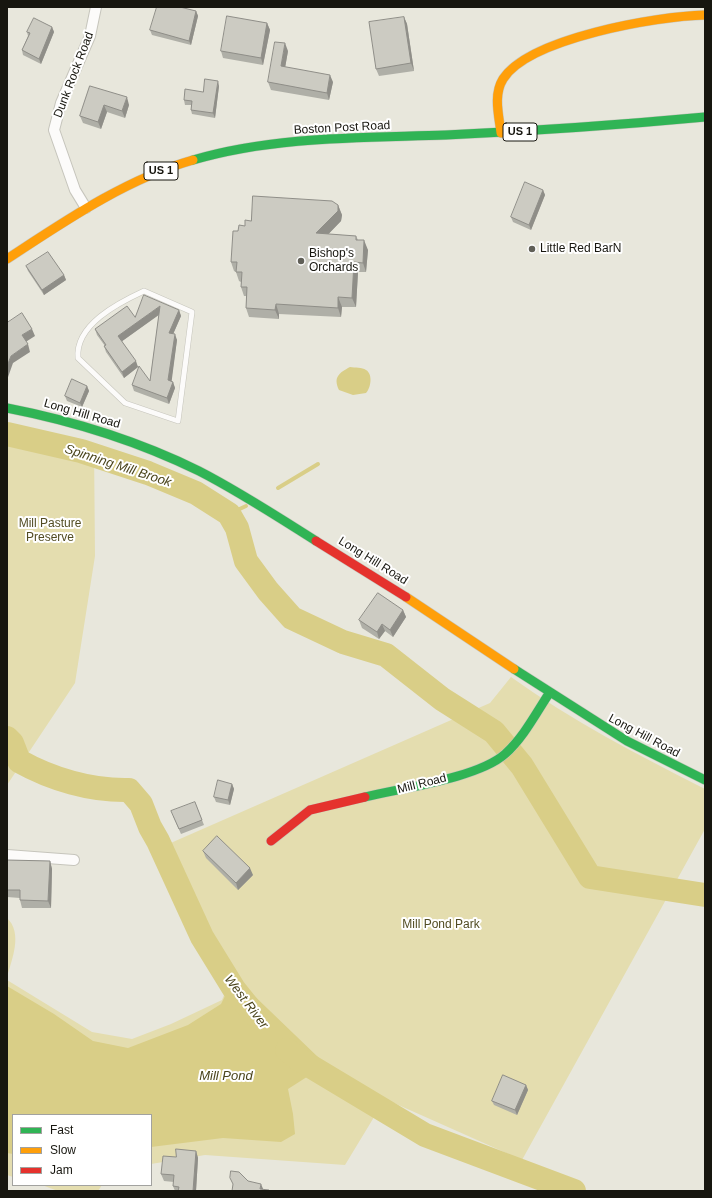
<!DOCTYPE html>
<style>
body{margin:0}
#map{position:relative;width:712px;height:1198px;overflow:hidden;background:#e8e7dc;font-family:Helvetica,sans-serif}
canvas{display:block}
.frame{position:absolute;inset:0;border:8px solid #17160f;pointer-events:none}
.legend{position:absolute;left:12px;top:1114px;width:140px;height:72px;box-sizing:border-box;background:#fff;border:1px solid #a2a29f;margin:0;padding:5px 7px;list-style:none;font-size:12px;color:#17160f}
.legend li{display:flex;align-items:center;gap:8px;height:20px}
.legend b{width:20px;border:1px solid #a2a29f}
</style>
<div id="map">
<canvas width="712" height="1198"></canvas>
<div class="frame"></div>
<ul class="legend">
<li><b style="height:5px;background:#30b455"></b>Fast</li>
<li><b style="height:5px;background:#ff9f0a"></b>Slow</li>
<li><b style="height:5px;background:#e5322d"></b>Jam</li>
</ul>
</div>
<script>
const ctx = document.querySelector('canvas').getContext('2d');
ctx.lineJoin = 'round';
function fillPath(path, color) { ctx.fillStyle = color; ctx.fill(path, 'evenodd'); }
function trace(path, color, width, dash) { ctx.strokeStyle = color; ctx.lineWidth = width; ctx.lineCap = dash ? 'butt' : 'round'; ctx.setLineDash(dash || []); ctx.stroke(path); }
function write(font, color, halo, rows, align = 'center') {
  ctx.font = font + ' Helvetica,sans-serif'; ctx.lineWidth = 4; ctx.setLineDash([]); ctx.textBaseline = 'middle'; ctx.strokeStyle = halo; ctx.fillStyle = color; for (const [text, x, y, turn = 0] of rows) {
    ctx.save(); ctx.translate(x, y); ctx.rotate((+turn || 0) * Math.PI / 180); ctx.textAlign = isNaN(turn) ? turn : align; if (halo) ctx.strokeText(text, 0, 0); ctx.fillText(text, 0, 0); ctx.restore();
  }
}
fillPath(new Path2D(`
 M7,424l87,22 1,110 -20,127 -68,102z
 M511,677c61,44 127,78 194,112v40l-183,331 -137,-61 -40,66 -140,-10 -54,9v-49h-138v62l-6,-2v-195l85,52 40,7 39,-15 51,-24 6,-15 -24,-38 -47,-98 333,-146z
 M7,918c16,15 5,41 0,59z
 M42,1185h60l-4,6h-40z`), '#e4ddaf');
fillPath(new Path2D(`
 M350,367c5,1 12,0 16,3 7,4 5,18 0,23l-13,2 -14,-5c-6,-13 0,-17 11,-23z
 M243,985l77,74 -7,14 -25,16 5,25 2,20 -14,8 -58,-4 -72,9v-32h-138v39l-6,-1v-167l47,28 39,27 35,7 60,-23 33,-21 5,-10z`), '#d9ce87');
trace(new Path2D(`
 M278,488l40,-24
 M229,514l17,-8`), '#d9ce87', 4);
trace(new Path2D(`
 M7,434l74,17 67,22 48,20 33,21 8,14 9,33 22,30 24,27 51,24 43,13 56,44 52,33 28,34 68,111 115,18
 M7,738l5,5 7,18c32,18 72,30 110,29l12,14 9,23 8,14 44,96 32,52 20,25
 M287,1050l13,10 125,75 149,56`), '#d9ce87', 24);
const lane = new Path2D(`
 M144,291l48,21 -14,109 -53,-18 -47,-45c-3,-33 40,-55 66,-67z`);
const street = new Path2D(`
 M86,208l-11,-18 -21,-60 7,-27 29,-67 6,-29
 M7,855l67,5`);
const fast = new Path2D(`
 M193,160c82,-24 168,-22 253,-25 86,-4 173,-10 259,-18
 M7,408c67,13 131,33 192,63 41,21 79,46 117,70
 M514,669l113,72 78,39
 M365,797c37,-9 113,-19 140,-43 19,-17 31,-41 45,-62`);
const slow = new Path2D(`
 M501,133c-2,-17 -8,-38 2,-54 26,-41 155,-63 202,-64
 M7,259c58,-38 119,-80 186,-99
 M406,597l108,72`);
const jam = new Path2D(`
 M316,541l90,56
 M271,841l39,-31 55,-13`);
trace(lane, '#c6c5bc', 6);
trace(street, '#c6c5bc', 12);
trace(fast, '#c6c5bc', 10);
trace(slow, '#c6c5bc', 10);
trace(jam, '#c6c5bc', 10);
trace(lane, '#fcfbfa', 5);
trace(street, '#fcfbfa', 10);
trace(fast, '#30b455', 9);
trace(slow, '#ff9f0a', 9);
trace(jam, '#e5322d', 9);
fillPath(new Path2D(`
 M196,11l2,5 -7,29 -39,-10 -2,-5z
 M404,17l3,7 7,47 -35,5 -3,-7z
 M267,23l3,7 -7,35 -40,-7 -2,-7z
 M52,27l2,5 -13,32 -18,-9 -1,-5 6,-14 -1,-4z
 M288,51l-3,16 48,15 -4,18 -58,-10 -3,-8z
 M90,86l39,19 -4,13 -18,-6 -6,17 -18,-6 -3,-7z
 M219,86l-4,32 -23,-4 -1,-4v-5h-6l-1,-5z
 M543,190l2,5 -14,35 -18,-8 -2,-5z
 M338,205l4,10 -1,6 -13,13 28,2 2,4 10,10 -2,22h-8l-2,35h-14l-1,10 -62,-3v5l-30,-2 -3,-9v-12h-2l-3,-9v-5l-2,-1 -3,-9 -2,-1 -3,-9 7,-31 7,-5z
 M26,266l38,9 2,5 -22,15 -16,-24z
 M179,310l2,6 -8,18 4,6 -6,41 2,1 2,6 -6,16 -35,-13 -2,-6 18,-4 9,-67 -37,27 16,26 -14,11 -18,-26 -2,-6h1l-8,-11 -2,-6 40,-12z
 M87,386l2,5 -7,16 -15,-6 -2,-5z
 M403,610l3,7 -13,20 -8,-6 -6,8 -17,-11 -3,-8z
 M232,784l2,5 -4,16 -14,-3 -2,-5z
 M195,802l9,23 -23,9 -8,-18z
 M203,851l50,24 -15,15 -32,-32z
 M7,860l43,1 2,8 -1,39h-29l-2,-8v-2l-13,-1z
 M526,1085l2,5 -11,25 -23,-10 -2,-4z
 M196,1151l2,7 -2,33h-21l-2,-5 1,-4 -10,-1 -3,-7 15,-17z`), '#afafa7');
fillPath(new Path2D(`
 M196,11l2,5 -7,29 -2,-4z
 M404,17l3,7 7,47 -3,-8z
 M267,23l3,7 -7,35 -2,-7z
 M52,27l2,5 -13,32 -2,-5z
 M285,43l3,8 -4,23 -3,-8z
 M330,75l3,7 -4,18 -2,-7z
 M218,81l1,5 -4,32 -2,-5z
 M127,97l2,8 -4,13 -3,-7z
 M104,105l3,7 -6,17 -3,-7z
 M543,190l2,5 -14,35 -2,-5z
 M338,205l4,10 -1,6 -21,22 -4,-10z
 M364,240l4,10 -2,22 -3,-9z
 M354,262l4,10 -2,35 -4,-9z
 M64,275l2,5 -22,15 -2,-5z
 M338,297l4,10 -1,10 -3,-9z
 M276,304l3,10v5l-4,-9z
 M160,306l3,6 -42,30 -3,-6z
 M179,310l2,6 -10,23 -2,-6z
 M32,329l3,7 -11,7 -2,-8z
 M175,334l2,6 -6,46 -3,-6z
 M28,344l2,8 -17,11 -6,17v-14l4,-10z
 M136,361l2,6 -14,11 -2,-6z
 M173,382l2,6 -6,16 -2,-6z
 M87,386l2,5 -7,16 -2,-4z
 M403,610l3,7 -13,20 -3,-7z
 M382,624l3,7 -6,8 -2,-7z
 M232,784l2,5 -4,16 -2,-5z
 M50,861l2,8 -1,39 -3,-7z
 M250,868l3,7 -15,15 -2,-7z
 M526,1085l2,5 -11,25 -2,-5z
 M196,1151l2,7 -2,33h-3z
 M261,1184l3,7 -4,-2z`), '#8f8e88');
const building = new Path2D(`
 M157,7h23l16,4 -7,30 -39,-11z
 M227,16l40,7 -6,35 -40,-7z
 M404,17l7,46 -35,6 -7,-47z
 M34,18l18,9 -13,32 -17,-9 8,-17 -3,-1z
 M275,42l10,1 -4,23 49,9 -3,18 -59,-11z
 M205,79l13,2 -5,32 -22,-3 1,-9 -8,-1 1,-11 18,3z
 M90,86l37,11 -5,14 -18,-6 -6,17 -18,-6z
 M525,182l18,8 -14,35 -18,-8z
 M253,196l79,5 6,4v6l-22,22 40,3v4h8l-1,23 -9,-1 -2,36 -14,-1v11l-62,-4 -1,6 -29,-2 1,-21h-6l1,-15h-6l1,-10h-6l2,-31h5l1,-6 6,1v-6l6,1z
 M48,252l16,23 -22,15 -16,-24z
 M144,295l35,15 -10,23 6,1 -7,46 5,2 -6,16 -35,-13 7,-19 11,15 10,-75 -42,30 18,25 -14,11 -18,-26 2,-1 -11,-16 32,-23 8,11z
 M22,313l10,16 -10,6 6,9 -17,12 -4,10v-43z
 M72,379l15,7 -7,17 -15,-7z
 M378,593l25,17 -13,20 -8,-6 -5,8 -18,-12z
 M218,780l14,4 -4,16 -14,-3z
 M195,802l7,18 -23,9 -8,-18z
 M217,836l33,32 -14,15 -33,-32z
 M7,860l43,1 -2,40 -28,-1v-10h-13z
 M503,1075l23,10 -11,25 -23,-9z
 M176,1149l20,2 -3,40h-15l1,-4 -6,-1 1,-11 -13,-1 2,-18 13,1z
 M231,1171l8,1 9,9 13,3 -1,5 9,1v1h-37l1,-7 -3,-6z`);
fillPath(building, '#cccbc2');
trace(building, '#8f8e88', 1);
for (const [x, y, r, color] of [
 [532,249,4,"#605f57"],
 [301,261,4,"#605f57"]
]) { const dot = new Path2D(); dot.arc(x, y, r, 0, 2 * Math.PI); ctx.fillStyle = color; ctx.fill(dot); trace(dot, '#fff', 1.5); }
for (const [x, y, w] of [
 [520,132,34],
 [161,171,34]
]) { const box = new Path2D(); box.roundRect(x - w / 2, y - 9, w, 18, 3); ctx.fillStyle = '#fff'; ctx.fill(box); trace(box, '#17160f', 1); }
write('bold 11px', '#17160f', null, [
 ["US 1",520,132],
 ["US 1",161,171]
]);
write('12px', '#17160f', '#fff', [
 ["Dunk Rock Road",74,75,-69],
 ["Boston Post Road",342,128,-3],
 ["Long Hill Road",82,414,16],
 ["Long Hill Road",373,561,32],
 ["Long Hill Road",644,736,28],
 ["Mill Road",422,784,-14]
]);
write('12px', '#17160f', '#fff', [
 ["Little Red BarN",540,249],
 ["Bishop's",309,254],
 ["Orchards",309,268]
], 'left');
write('12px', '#524c23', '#fff', [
 ["Mill Pasture",50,524],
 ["Preserve",50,538],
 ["Mill Pond Park",441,925]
]);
write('italic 13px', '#4a441b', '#fff', [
 ["Spinning Mill Brook",118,466,18],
 ["West River",246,1002,53],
 ["Mill Pond",226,1076]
]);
</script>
